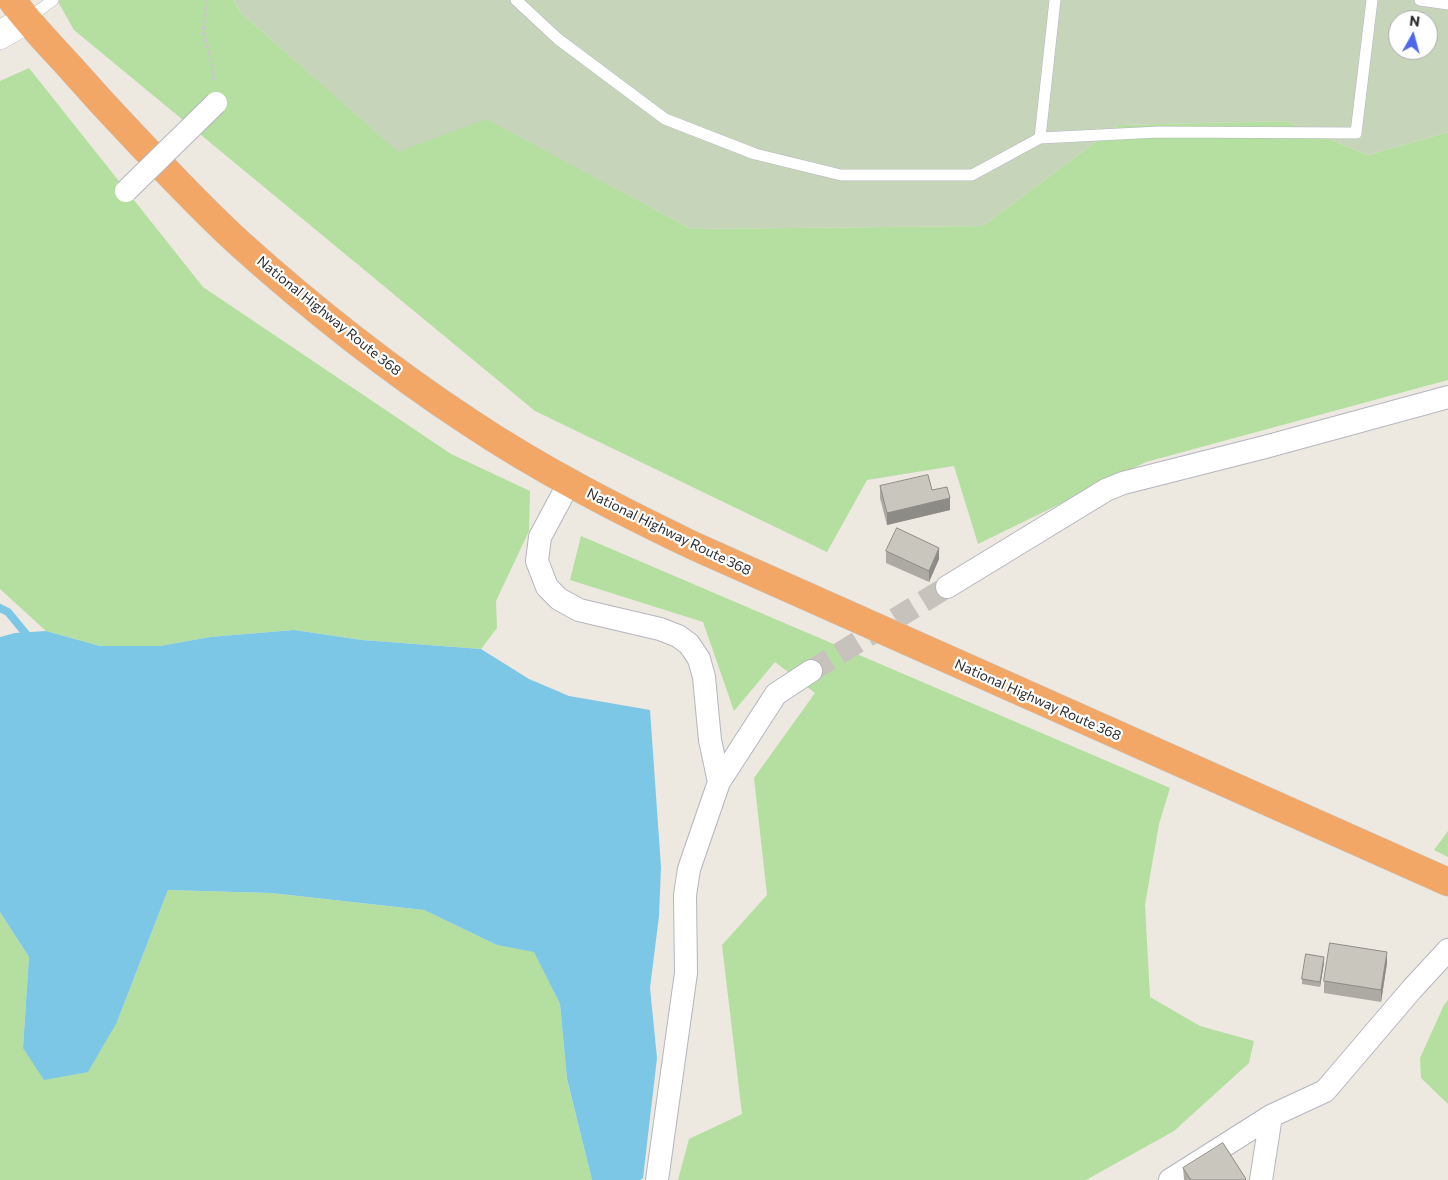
<!DOCTYPE html>
<style>
body{margin:0}
#map{position:relative;width:1448px;height:1180px;overflow:hidden;background:#ede8e0;font-family:Commissioner,sans-serif}
canvas{display:block}
.north{position:absolute;left:1388px;top:10px;width:50px;height:50px;box-sizing:border-box;background:#fff;border:1px solid #ababab;border-radius:50%;rotate:7deg;font-size:14px;font-weight:700;line-height:20px;text-align:center;color:#2d2d2d}
.north::after{content:'';display:block;margin:auto;width:18px;height:22px;background:#4e67ed;clip-path:polygon(50% 0,100% 100%,50% 72%,0 100%)}
</style>
<div id="map">
<canvas width="1448" height="1180"></canvas>
<div class="north">N</div>
</div>
<script>
const ctx = document.querySelector('canvas').getContext('2d');
ctx.lineJoin = 'round';
function fillPath(path, color) { ctx.fillStyle = color; ctx.fill(path, 'evenodd'); }
function trace(path, color, width, dash) { ctx.strokeStyle = color; ctx.lineWidth = width; ctx.lineCap = dash ? 'butt' : 'round'; ctx.setLineDash(dash || []); ctx.stroke(path); }
function write(font, color, halo, rows, align = 'center') {
  ctx.font = font + ' Commissioner,sans-serif'; ctx.lineWidth = 4.5; ctx.setLineDash([]); ctx.textBaseline = 'middle'; ctx.strokeStyle = halo; ctx.fillStyle = color; for (const [text, x, y, turn = 0] of rows) {
    ctx.save(); ctx.translate(x, y); ctx.rotate((+turn || 0) * Math.PI / 180); ctx.textAlign = isNaN(turn) ? turn : align; if (halo) ctx.strokeText(text, 0, 0); ctx.fillText(text, 0, 0); ctx.restore();
  }
}
fillPath(new Path2D(`
 M57,0h177l6,12 158,139 88,-33 205,111 292,-3 135,-101 168,-4 82,34 80,-23v248l-302,82 -168,82 -24,-78 -87,14 -40,72 -292,-141 -461,-381z
 M29,68l174,219 248,167 79,37 -1,40 -33,70 1,27 -16,21 -119,-9 -68,-10 -84,7 -50,9h-60l-54,-15 -46,-42v-508z
 M581,536l589,252 -11,36 -14,81 5,92 50,29 54,15 -5,22 -75,68 -88,49h-408l11,-41 53,-25 -20,-169 45,-50 -13,-117 61,-85 -40,-31 -41,49 -31,-89 -133,-42z
 M1448,831v26l-14,-7z
 M168,890l103,3 153,17 73,35 37,6 26,53 7,76 25,100h-592v-268l29,45 -6,91 94,-26z
 M1448,1000v104l-27,-26 -1,-20 24,-53z`), '#b5dfa1');
fillPath(new Path2D(`
 M234,0h1214v132l-80,23 -82,-34 -168,4 -135,101 -292,3 -205,-110 -88,33 -158,-140zM1398,20h30v30h-30z`), '#c6d5b9');
fillPath(new Path2D(`
 M294,630l68,10 119,9 48,30 40,17 81,14 11,157 -2,49 -9,72 7,70 -14,120 -3,2h-48l-25,-101 -7,-75 -26,-52 -37,-7 -73,-35 -153,-17 -103,-3 -51,132 -29,50 -44,8 -21,-32 6,-91 -29,-45v-275l15,-4 31,-2 54,15h60l50,-9z`), '#7cc7e6');
trace(new Path2D(`
 M0,608l8,4 23,28`), '#7cc7e6', 8);
trace(new Path2D(`
 M811,671l136,-84`), '#c7c3bc', 22, [22, 11]);
const lane = new Path2D(`
 M516,0l42,39 107,80 90,35 86,21h131l68,-37 119,-6 197,1 16,-133
 M1420,0l28,4
 M26,20l27,-20
 M1040,138l15,-138`);
const street = new Path2D(`
 M569,483l-29,54 -3,24 10,26 12,12 20,11 81,19 18,7 11,8 10,15 5,18 6,63 9,42
 M947,587l159,-97 17,-7 142,-36 183,-50
 M657,1180l29,-207 -1,-78 4,-26 30,-87 57,-88 35,-23
 M1170,1180l101,-64 54,-25 87,-102 36,-39
 M1261,1180l10,-64`);
const secondary = new Path2D(`
 M0,35l26,-15`);
const highway = new Path2D(`
 M12,0c17,24 38,45 58,67 21,24 43,48 66,72 33,35 67,71 103,104 70,63 151,127 230,179 72,48 148,87 225,124l754,336`);
trace(lane, '#b4b6bf', 12);
trace(street, '#b4b6bf', 24);
trace(secondary, '#b4b6bf', 29);
trace(highway, '#c8c8c8', 29);
trace(new Path2D(`
 M207,0l-4,31 9,33 2,16`), '#c8c8c8', 3, [4, 2.5]);
trace(lane, '#fff', 11);
trace(street, '#fff', 22);
trace(secondary, '#fff', 28);
trace(highway, '#f2a766', 28);
const streetBridge = new Path2D(`
 M126,191l90,-88`);
trace(streetBridge, '#b4b6bf', 24, []);
trace(streetBridge, '#fff', 22);
fillPath(new Path2D(`
 M880,486l52,4 18,20 -63,15 -7,-27z
 M886,551l53,8 -10,23 -43,-19z
 M1324,963l-4,24 -18,-3v-5z
 M1387,963l-6,39 -57,-9v-12z
 M1183,1168l63,12h-62z`), '#adaaa3');
fillPath(new Path2D(`
 M950,498v12l-63,15v-12z
 M939,548v11l-10,23v-11z
 M1387,952v11l-6,39v-12z
 M1324,957v6l-4,24v-5z`), '#8d8b85');
const building = new Path2D(`
 M928,475l4,15 15,-3 3,11 -63,15 -7,-27z
 M897,528l42,20 -10,23 -43,-20z
 M1330,943l57,9 -6,38 -57,-9z
 M1306,954l18,3 -4,25 -18,-3z
 M1223,1143l23,36 -2,1h-53l-8,-12z`);
fillPath(building, '#c9c6be');
trace(building, '#8d8b85', 1);
write('14px', '#2d2d2d', '#fff', [
 ["National Highway Route 368",329,316,39],
 ["National Highway Route 368",669,532,26],
 ["National Highway Route 368",1038,700,24]
]);
</script>
